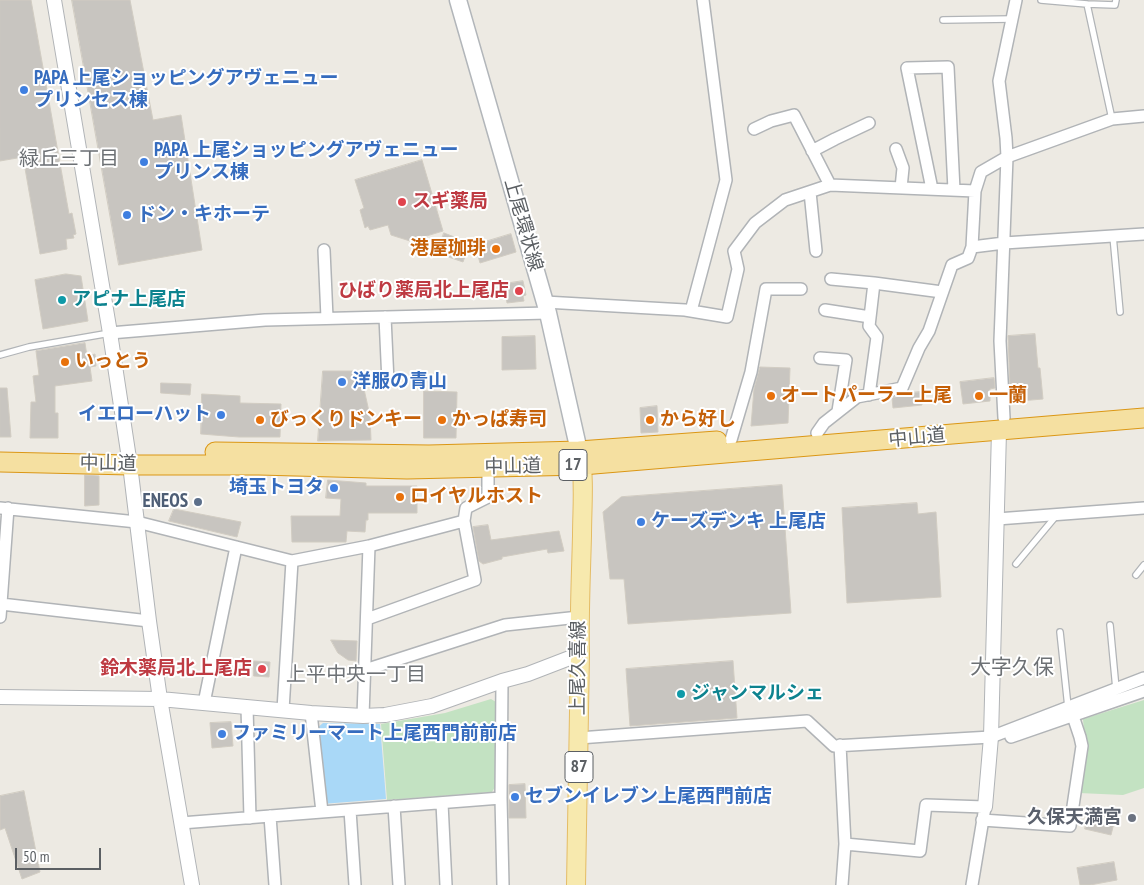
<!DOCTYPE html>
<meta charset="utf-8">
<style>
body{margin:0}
#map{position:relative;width:1144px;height:885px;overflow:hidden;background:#edeae3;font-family:"PT Sans Narrow",sans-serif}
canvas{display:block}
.scale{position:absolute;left:15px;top:848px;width:86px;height:22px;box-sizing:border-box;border:2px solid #5b5f63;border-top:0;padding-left:6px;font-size:15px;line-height:18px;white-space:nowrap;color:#5b5f63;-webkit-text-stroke:4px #fff;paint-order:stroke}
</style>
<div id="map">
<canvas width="1144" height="885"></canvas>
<div class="scale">50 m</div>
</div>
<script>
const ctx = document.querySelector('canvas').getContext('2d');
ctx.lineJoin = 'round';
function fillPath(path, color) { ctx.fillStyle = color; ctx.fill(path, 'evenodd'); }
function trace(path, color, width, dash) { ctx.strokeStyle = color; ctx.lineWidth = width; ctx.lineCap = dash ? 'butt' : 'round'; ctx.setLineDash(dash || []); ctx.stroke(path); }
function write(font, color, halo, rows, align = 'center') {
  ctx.font = font + ' "PT Sans Narrow","Noto Sans JP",sans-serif'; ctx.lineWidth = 4; ctx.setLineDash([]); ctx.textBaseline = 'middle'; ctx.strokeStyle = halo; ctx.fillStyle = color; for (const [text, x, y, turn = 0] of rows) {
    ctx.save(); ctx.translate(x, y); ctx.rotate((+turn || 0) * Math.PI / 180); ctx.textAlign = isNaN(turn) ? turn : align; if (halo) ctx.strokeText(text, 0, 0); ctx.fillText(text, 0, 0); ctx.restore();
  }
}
fillPath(new Path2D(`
 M491,699l5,3 -1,85 -3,5 -105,8 -6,-76 64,-11z
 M1144,700v88l-21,7 -44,-2 6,-50 -2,-24z`), '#c3e2c2');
fillPath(new Path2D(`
 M323,723l57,1 6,75 -64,5 -6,-75z`), '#a9d8f7');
const building = new Path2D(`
 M0,0h31l38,214 3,-1 4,21 -3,1 1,3 -8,1 1,10 -27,5 -17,-97 -23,4z
 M72,0h58l23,120 28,-5 21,135 -83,15z
 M422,160l21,71 -33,10 -19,-6 -3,-10 -18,5 -2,-4 -3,2 -5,-18 4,-2 -9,-28z
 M444,233l26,10 -7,19 -26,-9z
 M511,234l5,18 -36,11 -5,-18z
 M66,274l15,2 7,45 -45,8 -8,-49z
 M523,281l3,14 -3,1 1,5 -17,2 -3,-19z
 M1035,334l3,34h2l3,31 -23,2v-15l-10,1 -2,-51z
 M535,336l1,33 -34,1v-33z
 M85,343l2,13 8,-2 1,12 -6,1 2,14 -37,5v27h3v25h-28l1,-36h5l-3,-26 6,-1 -3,-24z
 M760,367l30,1 -2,55 -37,3 3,-37z
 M323,371h37l10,45 1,24 -53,1z
 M994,378l1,10 -5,1v12l-27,3 -3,-22z
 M161,383l30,1 -1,11 -29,-2z
 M0,388h7l4,49h-11z
 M424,391l33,1 -1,46h-32z
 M920,392l2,13 -29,3 -1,-10 11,-3 4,-2z
 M202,394l38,2v7l41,1 -1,33h-41l-38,-3z
 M657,406l1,26 -17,1 -1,-25z
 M85,475l14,1v29l-14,1z
 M328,480l38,3v3h51v27h-49v7h-2l-1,12 -18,-1 -1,11h-54l-1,-26h49l1,-17 -15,-1z
 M782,485l9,128 -163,11 -4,-45h-14l-7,-67 18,-15z
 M917,503l1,11 18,-2 5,85 -94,6 -5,-95z
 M174,509l67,13 -4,15 -68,-16z
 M488,525l3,15 68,-9 5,20 -16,2 -1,-4 -45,8v2l-19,5 -4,-3 -6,-34z
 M331,640l26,1 -1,20 -8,-1 -10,-7z
 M254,661l16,1 -1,15 -15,-1z
 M733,661l4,57 -107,8 -4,-57z
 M231,722l2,24 -21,2 -2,-25z
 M525,784l1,34h-17v-33z
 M24,791l16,81 -18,7 -17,-51 -5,2v-34z
 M1089,813l26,6 -4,16 -26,-6z
 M1114,862l3,18 -27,5h-10l-3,-17z`);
fillPath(building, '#c8c5c0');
trace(building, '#d1ccc2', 1);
const service = new Path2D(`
 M1041,0l46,4 28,1 1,-5
 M1087,4l25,115
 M943,20l69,-1
 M1113,236l7,76
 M0,355l29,-8 81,-14
 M1016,564l40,-48
 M1136,575l8,-10
 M1110,625l6,64
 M1060,632l8,75`);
const minor = new Path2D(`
 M754,129l17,-8 23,-6 36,70
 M896,149l7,19 -2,20
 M812,151l23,-12 34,-16
 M932,189l-25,-121 41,-1 6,123
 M810,192l6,59
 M972,247l3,-56 6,-19 26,-15 105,-38 32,-3
 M324,250l3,68
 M831,279l43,4
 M545,302l140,8 42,7 11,-48 -4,-18 21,-28 30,-23 45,-15 145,6
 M825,310l45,7
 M691,311l35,-131 -23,-180
 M385,317l3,65
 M110,333l155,-13 283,-7
 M820,358l26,2 -8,51
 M869,395l8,-58 -8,-11 5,-43 68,9
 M1004,418l-4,-77 7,-184 -1,-19 -7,-57 17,-81
 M817,433l7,-10 33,-26 45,-9 17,-40 10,-17 23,-66 16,-7 4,-11 32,-4 140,-9
 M731,440l20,-68 15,-83h35
 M0,508l137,14 155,39 77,-15 95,-25
 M997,519l147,-11
 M1,604l148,17
 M0,617l8,-109
 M367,619l108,-39 -11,-59 2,-13 22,-11v-30
 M365,670l140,-45 74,-8
 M502,681l-1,117 2,87
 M204,703l32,-156
 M247,707l3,111
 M283,710l9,-149
 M311,713l11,99
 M363,716l6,-170
 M1011,737l133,-46
 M579,738l228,-17 27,25 157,-9 153,-59
 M840,745l5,99 -3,41
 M442,803l4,82
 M394,806l5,79
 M350,810l5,75
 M270,816l5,69
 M982,820l88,6 12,-80 -2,-9 -7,-21
 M181,823l320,-25
 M845,844l75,7 6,-46 59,2 -13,78`);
const tertiary = new Path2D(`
 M54,0l56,333 20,132 19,156 11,78 32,186
 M0,697l160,2 151,14 52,3 22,-1 47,-9 70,-25 26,-7 52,-20
 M985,807l6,-70 8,-306`);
const secondary = new Path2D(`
 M458,0l90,313 31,138`);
const primary = new Path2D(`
 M576,885l4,-231c-1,-39 1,-79 2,-118 0,-28 3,-57 -2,-84`);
const trunk = new Path2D(`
 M215,452l214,3 150,-4 138,-10
 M0,462l130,3h129l148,4 175,-4 562,-47`);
trace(service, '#b1b4b7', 8);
trace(minor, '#b1b4b7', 14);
trace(tertiary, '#b1b4b7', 16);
trace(secondary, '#b2b6ba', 19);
trace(primary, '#e4bc65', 20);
trace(trunk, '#db9715', 21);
trace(service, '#fff', 5.5);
trace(minor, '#fff', 11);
trace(tertiary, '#fff', 14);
trace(secondary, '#fff', 16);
trace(primary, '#f7e9ae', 18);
trace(trunk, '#f5e0a1', 19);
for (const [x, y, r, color] of [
 [24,90,5,"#3f7fe0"],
 [144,162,5,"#3f7fe0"],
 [402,202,5,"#e0444e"],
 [127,215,5,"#3f7fe0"],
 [496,249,5,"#e8710a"],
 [519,291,5,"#e0444e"],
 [62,300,5,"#0f9aa8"],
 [65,362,5,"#e8710a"],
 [342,382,5,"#3f7fe0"],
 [771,396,5,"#e8710a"],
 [979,396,5,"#e8710a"],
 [221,415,5,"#3f7fe0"],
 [260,420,5,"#e8710a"],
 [442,420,5,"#e8710a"],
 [650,420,5,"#e8710a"],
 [334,488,5,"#3f7fe0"],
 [400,497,5,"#e8710a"],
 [198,502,5,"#5c6f8a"],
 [641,522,5,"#3f7fe0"],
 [262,669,5,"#e0444e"],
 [681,694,5,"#0f9aa8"],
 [222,734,5,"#3f7fe0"],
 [515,797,5,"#3f7fe0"],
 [1132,818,5,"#6b7280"]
]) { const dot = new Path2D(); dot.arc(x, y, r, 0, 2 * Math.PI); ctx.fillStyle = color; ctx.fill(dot); trace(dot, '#fff', 2); }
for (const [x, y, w] of [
 [573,465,28],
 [579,767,28]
]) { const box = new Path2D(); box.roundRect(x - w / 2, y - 15.5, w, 31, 4); ctx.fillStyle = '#fff'; ctx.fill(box); trace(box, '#5b5f63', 1); }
write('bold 18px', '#5b5f63', null, [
 ["17",573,465],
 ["87",579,767]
]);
write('bold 19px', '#366cbe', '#fff', [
 ["PAPA 上尾ショッピングアヴェニュー",34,79],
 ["プリンセス棟",34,101],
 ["PAPA 上尾ショッピングアヴェニュー",154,151],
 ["プリンス棟",154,173],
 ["ドン・キホーテ",137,215],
 ["洋服の青山",352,382],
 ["イエローハット",211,415,"right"],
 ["埼玉トヨタ",324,488,"right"],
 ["ケーズデンキ 上尾店",651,522],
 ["ファミリーマート上尾西門前前店",232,734],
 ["セブンイレブン上尾西門前店",525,797]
], 'left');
write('bold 19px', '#be3a42', '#fff', [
 ["スギ薬局",412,202,"left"],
 ["ひばり薬局北上尾店",509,291],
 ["鈴木薬局北上尾店",252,669]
], 'right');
write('19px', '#5b5f63', '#fff', [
 ["上尾環状線",523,225,74],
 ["中山道",917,438,-5],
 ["中山道",108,464,1],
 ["中山道",513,467,-1],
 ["上尾久喜線",579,668,-90]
]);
write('bold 19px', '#c56008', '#fff', [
 ["港屋珈琲",486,249,"right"],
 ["いっとう",75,362],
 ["オートパーラー上尾",781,396],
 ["一蘭",989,396],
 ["びっくりドンキー",270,420],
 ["かっぱ寿司",452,420],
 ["から好し",660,420],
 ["ロイヤルホスト",410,497]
], 'left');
write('bold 19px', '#0d838f', '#fff', [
 ["アピナ上尾店",72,300],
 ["ジャンマルシェ",691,694]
], 'left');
write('bold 19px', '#4e5e75', '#fff', [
 ["ENEOS",188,502]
], 'right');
write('bold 19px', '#5b616d', '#fff', [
 ["久保天満宮",1122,818]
], 'right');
write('20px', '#6d7175', '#fff', [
 ["緑丘三丁目",69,159],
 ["上平中央一丁目",356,675]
]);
write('21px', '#6d7175', '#fff', [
 ["大字久保",1012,668]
]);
</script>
